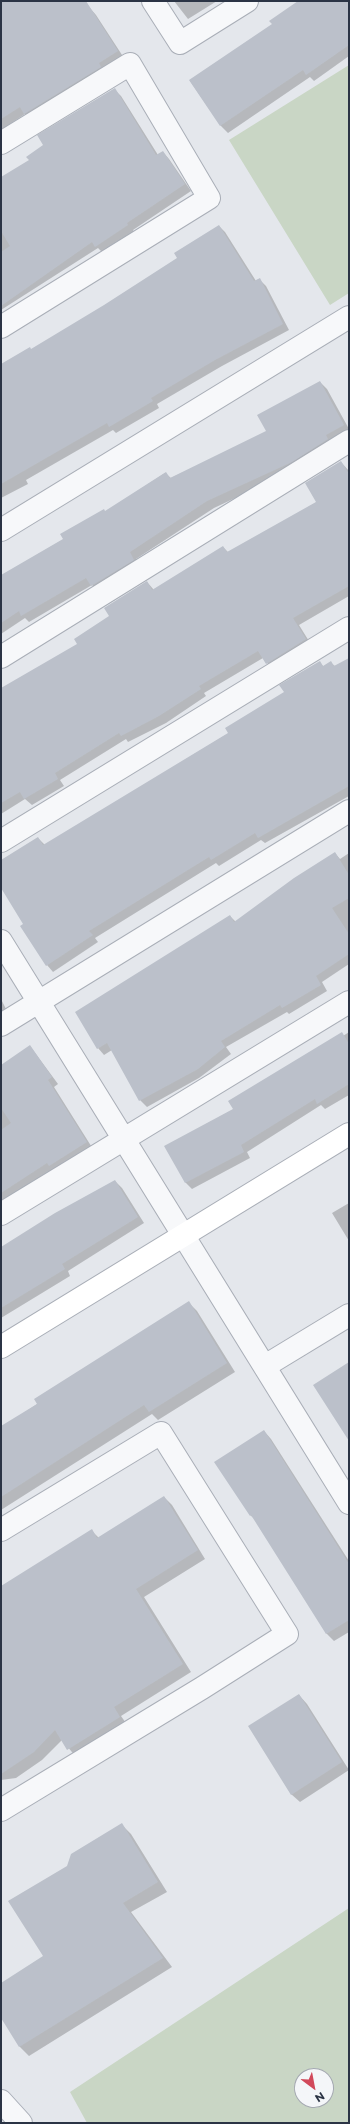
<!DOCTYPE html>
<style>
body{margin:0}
#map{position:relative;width:350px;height:2124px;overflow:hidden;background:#e4e7ec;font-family:Montserrat,sans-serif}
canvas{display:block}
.frame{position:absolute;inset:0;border:2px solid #2b3445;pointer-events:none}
.north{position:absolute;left:294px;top:2068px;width:40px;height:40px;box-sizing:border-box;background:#f4f6f9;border:1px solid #a4a8b1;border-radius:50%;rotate:148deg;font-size:11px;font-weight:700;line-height:16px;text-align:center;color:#2b3445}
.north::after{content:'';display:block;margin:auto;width:14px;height:18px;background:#d1495b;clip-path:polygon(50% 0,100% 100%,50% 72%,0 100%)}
</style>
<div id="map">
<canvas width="350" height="2124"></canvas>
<div class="frame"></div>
<div class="north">N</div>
</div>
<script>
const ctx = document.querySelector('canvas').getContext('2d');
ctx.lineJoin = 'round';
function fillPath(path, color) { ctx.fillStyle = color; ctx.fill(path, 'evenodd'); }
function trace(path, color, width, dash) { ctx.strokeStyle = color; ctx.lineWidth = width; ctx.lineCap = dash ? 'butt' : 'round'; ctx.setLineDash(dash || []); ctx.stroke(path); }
fillPath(new Path2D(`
 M349,65v228l-19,12 -101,-165z
 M349,1908v215h-262l-17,-31zM302,2076h24v24h-24z`), '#c9d6c5');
fillPath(new Path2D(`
 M1,1h73l16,7 6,7 28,43 -93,62 -6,-6 -24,16z
 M174,1h43l-29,18z
 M299,1h50v55l-35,25 -4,-4 -82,56 -7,-7 -31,-45 83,-56z
 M114,89l7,7 37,59 5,-3 6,7 22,32 -58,39 1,2 -31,21 -5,-5 -97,62v-131l29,-18 15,-16z
 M219,226l6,6 31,49 3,-2 7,7 23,44 -67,36 -65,38 2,4 -43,25 -3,-3 -87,50 2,4 -27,14v-133l30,-15 74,-44 73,-48z
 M320,382l7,7 22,40v4l-50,35 -85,40 -78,51 4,8 -41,25 -7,-7 -63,37 -4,-4 -24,16v-58l63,-37 101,-66 6,5 96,-46z
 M341,462l8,9v125l-50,29 13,21 -39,24 -10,-12 -59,35 2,3 -40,27 -38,19 -2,-3 -66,41 4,6 -32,19 -7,-6 -24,15v-125l78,-45 68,-62 7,8 69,-43 6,6 88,-51z
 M349,659v137l-84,47 -4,-3 -42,26 -3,-3 -121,75 3,4 -45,30 -6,-7 -22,-41 -24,-38v-25l37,-23 7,7 184,-112 56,-40 34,-31 5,5 7,-4 4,3z
 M335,853l5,6 9,-6v111l-27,18 5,9 -38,23 -2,-2 -61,35 5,7 -32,24 -52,29 -7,-7 -28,-50 -8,5 -6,-7 132,-132 6,6z
 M1,999l6,12 -6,3z
 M349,1032v63l-24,14 -4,-4 -74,47 3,6 -58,31 -6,-6 -20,-37 68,-37z
 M30,1046l28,38 -4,3 39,62 -92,55v-138z
 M115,1181l7,7 22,35 -76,48 2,5 -69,42v-70z
 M349,1203v38l-17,-28z
 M189,1303l8,8 38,61 -77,48 -6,-6 -151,96v-82z
 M264,1431l7,8 78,122v71l-15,9 -7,-7 -70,-113 -7,-6z
 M164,1497l8,8 33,54 -61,38 47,75 -70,44 7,10 -52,31 -14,-17 -20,20 -26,18 -15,2v-193l91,-56 7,7z
 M299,1695l8,9 42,66 -49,32 -9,-8z
 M121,1824l10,10 36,58 -36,20 41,55 -143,89 -9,-9 -19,-31v-32l43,-28 24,-89z`), '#0003');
fillPath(new Path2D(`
 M1,1h85l32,50 -19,12 2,4 -77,47 -4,-7 -19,12z
 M298,1h51v44l-43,30 -3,-5 -83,56 -31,-46 83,-56 -3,-3z
 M115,88l41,67 7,-4 22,33 -58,39 1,2 -33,22 -3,-5 -91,64v-54l9,-6 -9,-15v-54l28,-17 -3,-3 17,-12 -6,-10z
 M219,225l35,56 6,-3 23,46 -68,36 -64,38 2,3 -44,26 -2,-4 -106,61v-120l29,-17 1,2 73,-44 73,-47 -3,-5z
 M320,381l24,44 -18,10 2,4 -36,23 -85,39 -77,51 4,8 -43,26 -5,-8 -65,38 -2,-5 -18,12v-48l62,-36 -3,-5 44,-25 1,2 61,-39 4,6 96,-47 -9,-16z
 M341,461l8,13v112l-56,32 13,21 -40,25 -8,-13 -59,35 2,3 -42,27 -38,20 -2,-3 -64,40 3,6 -34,20 -4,-7 -19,11v-115l76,-44 -3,-5 35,-23 -5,-8 43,-27 5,9 71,-44 4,6 89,-50 -11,-19z
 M349,658v128l-91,52 -3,-5 -44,27 -2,-3 -120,74 4,4 -47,31 -26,-40 3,-2 -22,-36v-28l37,-23 5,8 185,-112 -3,-5 59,-36 -5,-7 41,-24 3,5 8,-5 3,5z
 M335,852l14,23v23l-17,10 17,26v20l-33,22 5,9 -39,23 -2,-3 -59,36 4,6 -27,22 -59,32 -32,-58 -10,6 -22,-37 155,-97 4,7 60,-44z
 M342,1032l7,12v40l-32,20 -2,-5 -74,46 3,7 -59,31 -21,-37 69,-37 -5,-8z
 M30,1045l22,32 -4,3 39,62 -38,24 -2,-3 -46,30v-63l10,-7 -10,-15v-43z
 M115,1180l23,37 -76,47 3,5 -64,39v-61l54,-34z
 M189,1301l38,62 -78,49 -5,-7 -143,92v-71l36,-22 -3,-5z
 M349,1362v79l-36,-56z
 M264,1430l85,134v56l-23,14 -75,-119 -1,1 -36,-54z
 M164,1496l34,54 -62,39 47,75 -69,43 6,10 -53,33 -12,-20 -21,22 -33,22v-188l91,-57 5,9z
 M299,1694l43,68 -51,33 -43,-69z
 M122,1823l36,59 -35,21 40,55 -144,89 -18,-29v-35l42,-27 -35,-55 59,-35 4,-12z`), '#bbc0ca');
const street = new Path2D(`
 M153,1l27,42 67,-42
 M1,143l129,-79 79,134 -208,129
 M1,530l348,-213
 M1,657l348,-216
 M1,841l348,-213
 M1,941l348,562
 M1,1025l348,-214
 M1,1214l348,-212
 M265,1366l84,-51
 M1,1530l160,-97 126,201 -85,54 -201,122
 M1,2101l20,22`);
const secondary = new Path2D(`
 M1,1347l348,-213`);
trace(street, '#a9aeb7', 24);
trace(secondary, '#a9aeb7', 24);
trace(street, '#f7f8fa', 22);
trace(secondary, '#fff', 22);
</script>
